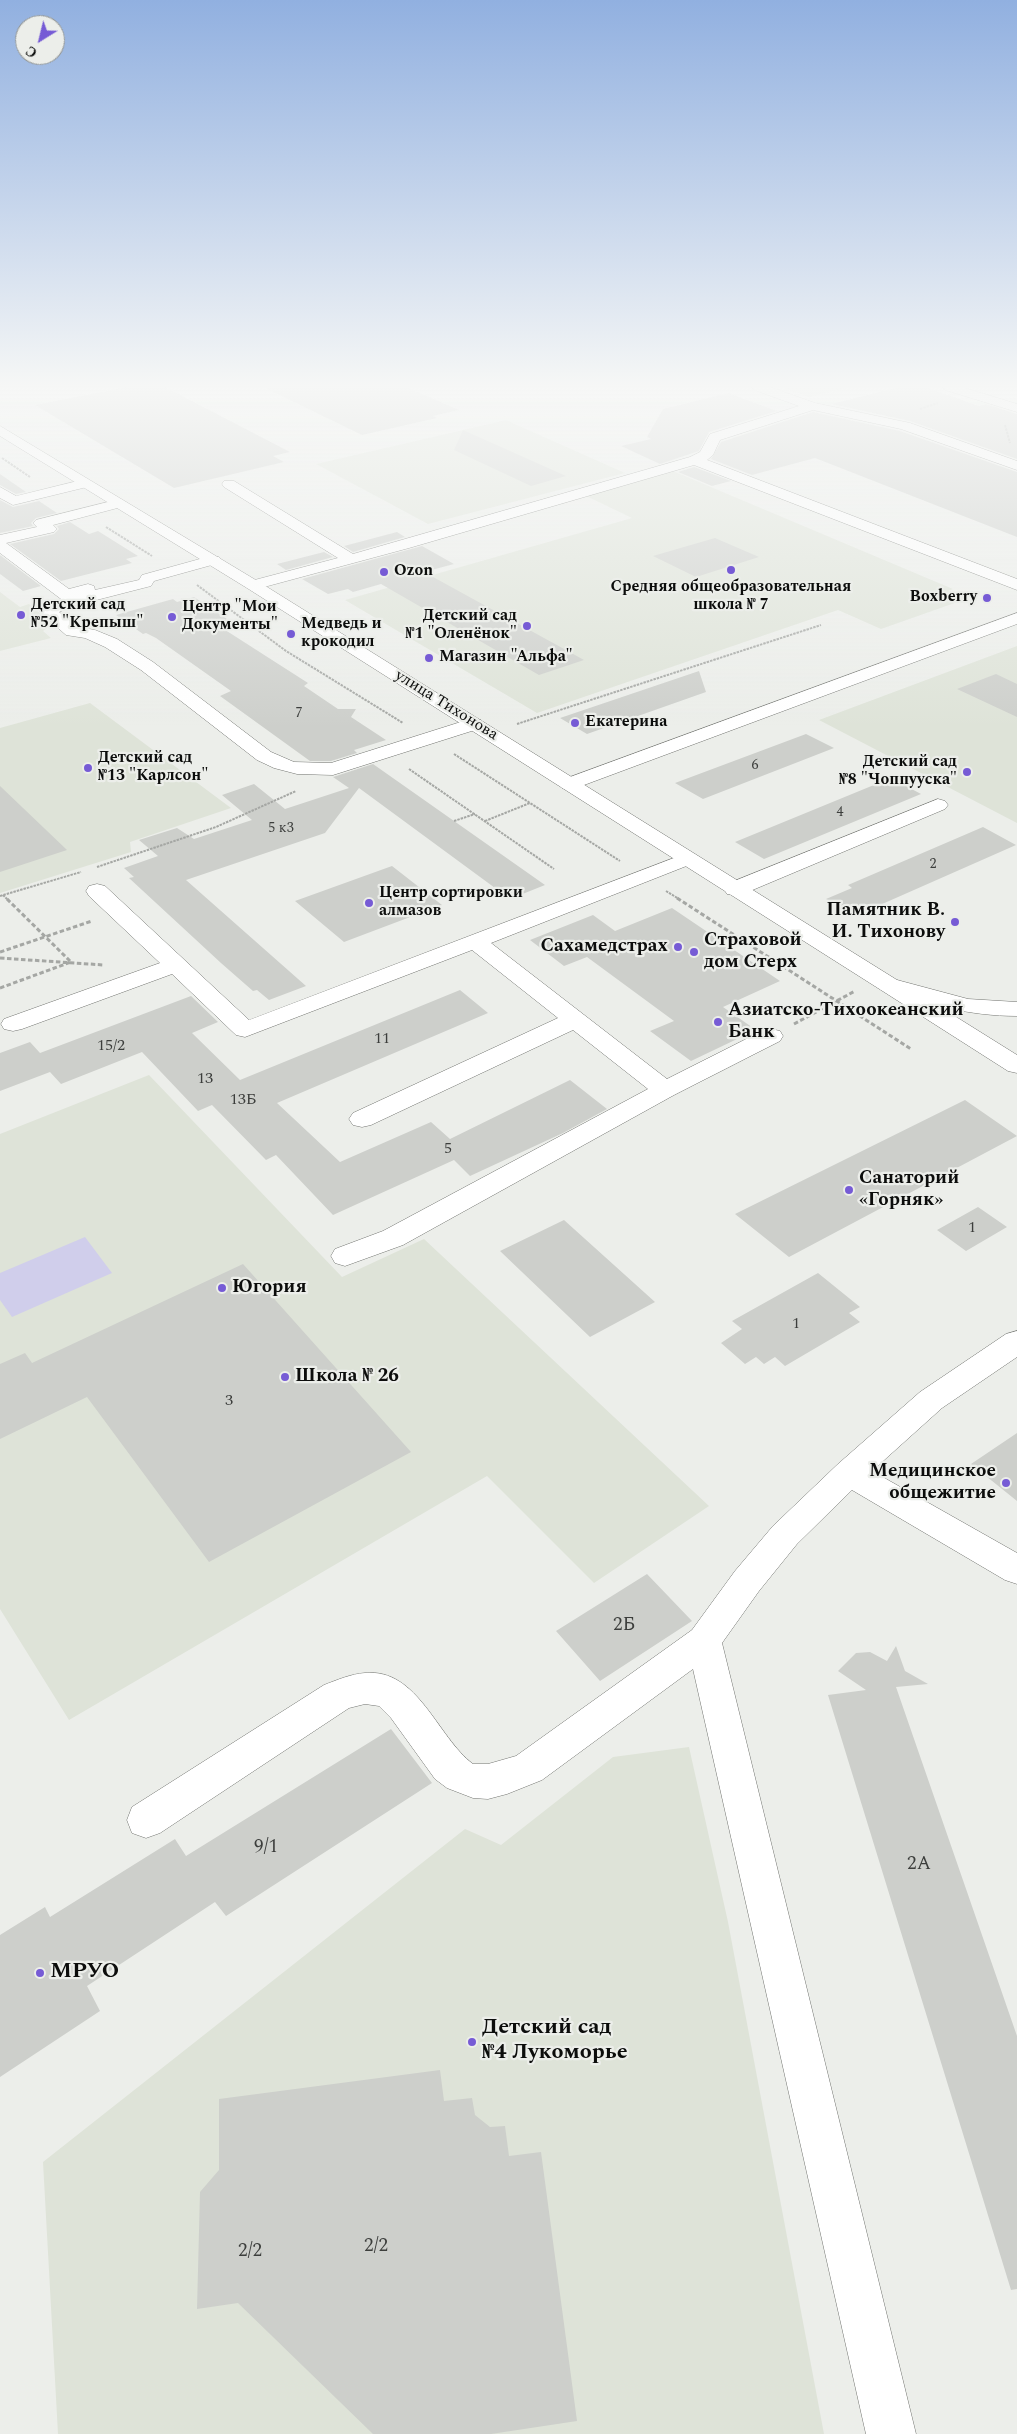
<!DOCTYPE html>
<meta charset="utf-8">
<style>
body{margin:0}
#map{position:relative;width:1017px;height:2434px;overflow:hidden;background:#eceeea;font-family:Spectral,serif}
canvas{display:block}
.north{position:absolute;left:15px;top:15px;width:50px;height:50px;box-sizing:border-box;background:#eceeea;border:1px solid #929491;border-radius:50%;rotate:216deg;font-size:14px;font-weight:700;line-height:20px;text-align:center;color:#0c0d0c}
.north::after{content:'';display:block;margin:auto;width:18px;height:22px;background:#765bd5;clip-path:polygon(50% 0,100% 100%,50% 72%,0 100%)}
</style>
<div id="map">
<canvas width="1017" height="2434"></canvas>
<div class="north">С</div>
</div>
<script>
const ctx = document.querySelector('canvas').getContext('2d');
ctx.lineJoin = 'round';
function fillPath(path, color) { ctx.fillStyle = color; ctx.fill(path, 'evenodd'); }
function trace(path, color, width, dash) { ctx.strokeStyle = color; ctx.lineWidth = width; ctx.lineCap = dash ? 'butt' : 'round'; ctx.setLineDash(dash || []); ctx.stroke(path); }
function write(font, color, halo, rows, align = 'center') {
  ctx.font = font + ' Spectral,serif'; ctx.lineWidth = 4.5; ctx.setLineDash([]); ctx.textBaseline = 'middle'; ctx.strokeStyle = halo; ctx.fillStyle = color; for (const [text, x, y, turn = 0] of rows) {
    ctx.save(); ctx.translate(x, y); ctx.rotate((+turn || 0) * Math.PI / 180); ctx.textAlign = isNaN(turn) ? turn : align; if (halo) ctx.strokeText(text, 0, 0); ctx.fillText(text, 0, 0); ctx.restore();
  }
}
fillPath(new Path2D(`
 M780,387h69l-40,10z
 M506,420l119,53 -197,51 -112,-60z
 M673,471l280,118 -5,2 18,8 -85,30 -43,-19 -301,103 -192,-113 287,-82 -48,-23z
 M0,592l20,15 9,-3 21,18 -1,5 -6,4 8,7 -51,13z
 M1017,646v177l-198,-103z
 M90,703l141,105 -101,34 1,10 -131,41v-165z
 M149,1075l193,202 82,-38 285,267 -115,77 -107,-107 -418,244 -69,-111v-475z
 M689,1747l39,175 96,512h-766l-15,-272 422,-333 36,16 112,-88z`), '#dee3d8');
fillPath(new Path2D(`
 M85,1237l27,36 -100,44 -12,-17v-27z`), '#d0ceeb');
fillPath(new Path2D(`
 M127,387h38l125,65 -17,4 11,6 -110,26 -139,-83z
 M263,387h143l53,23 -26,6 4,2 -75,17z
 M900,387h25l54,19 7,-2 31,10v45l-107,-38 -79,-17z
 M728,393l49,18 -68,21 -10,19 -39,13 -39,-18 30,-7 -4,-2 16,-28z
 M813,412l87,19 117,41v65l-202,-79 -63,17 -41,-16 10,-17z
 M463,430l103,46 -35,10 -77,-36z
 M694,467l37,14 -19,5 -34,-14z
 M0,474l26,18 -10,2 -16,-9z
 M0,500l13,7 26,-6 18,12 -21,5 -5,5 2,3 -33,7z
 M70,522l19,12 9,-3 40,25 -12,3 6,4 -71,18 -51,-37 44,-10 5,-5 -2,-3z
 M397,532l8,5 -52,15 -9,-6z
 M715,538l44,19 -63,20 -43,-21z
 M422,546l32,18 -30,8 160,88 -45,15 -158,-91 -28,8 -5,-3 -20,5 -26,-15z
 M324,552l9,5 -47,13 -9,-6z
 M0,555l41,31 -18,5 -23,-17z
 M194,597l33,22 -8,7 89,57 -4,3 34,23h18l-5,8 35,23 -32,10 3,3 -26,8h-21l-90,-65 11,-5 -75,-53 -10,-5 -3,1 -27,-19 57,-16 4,3z
 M699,671l7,21 -119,42 -27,-16z
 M996,674l21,10v33l-60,-28z
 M806,734l28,14 -131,51 -28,-16z
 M373,764l172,121 -35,14 -151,-111 -34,45 -139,47 120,106 -37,14 -12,-10 -4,1 -32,-28 -92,-85 5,-1 -10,-9 34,-12 -19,-16 38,-12 17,11 58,-19 -30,-25 32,-11 31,25 64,-21 -16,-11z
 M891,778l30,16 -157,65 -29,-17z
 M0,786l67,64 -67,22z
 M983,827l33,18 -161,71 -29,-17 26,-11 -4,-3z
 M392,866l50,39 -98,37 -49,-41z
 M672,908l108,73 -57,26 33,23 -65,31 -41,-30 24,-10 -87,-64 -23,9 -34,-26 63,-25 22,16z
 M460,990l28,23 -211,90 63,59 91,-40 19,17 120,-59 37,29 -44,24 -93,43 -16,-16 -121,55 -57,-60 -10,5 -54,-55 -14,6 -56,-59 -81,32 -11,-12 -50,19v-38l30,-11 10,11 151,-57 27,26 -26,11 48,47z
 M965,1100l52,36 -228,121 -54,-43z
 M978,1207l29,20 -41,24 -29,-21z
 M564,1220l91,82 -65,35 -90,-86z
 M243,1264l168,188 -202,110 -122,-165 -87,42v-75l25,-11 7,10z
 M818,1273l42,34 -11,6 11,9 -75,44 -10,-9 -11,7 -8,-7 -11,7 -24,-21 21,-14 -10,-8z
 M1017,1433v68l-46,-37z
 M647,1574l45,47 -92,60 -44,-50z
 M896,1646l9,25 23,13 -32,3 121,349v253l-6,1 -183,-595 38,-5 -28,-19 18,-18 14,-1 17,9z
 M391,1729l41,54 -206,133 -11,-14 -128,84 13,25 -100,66v-142l45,-28 5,10 125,-78 11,17z
 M440,2070l4,31 28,-3 3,17 15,12 15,-1 4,30 32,-4 36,269 -86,13h-118l-135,-131 -41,6 3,-117 19,-22v-71z`), '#cdcfcb');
const minor = new Path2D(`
 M752,387h18l45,16 95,20 107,38v9l-116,-41 -88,-19 -93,30 -7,15 -6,5 310,119v11l-323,-125 -285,83 -156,42 -6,-2 -2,-3 2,-3 91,-24 -114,-71 -2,-3 2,-3h10l119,73 337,-97 10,-5 10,-18 89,-28 -45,-16z
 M943,387h19l55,17v8l-72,-22z
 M86,479l7,4 -2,3 -78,19 -13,-7v-11l16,9z
 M120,499l7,4 -2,3 -72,19 4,4 -3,3 -48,11 63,46 19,-5 6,2 1,4 44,-10 3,-5 65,-18h12l2,3 -2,3 -65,18 -3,5 -78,20 -14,6 18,15 18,3 22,9 36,23 118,90 23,10 37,1 136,-43h14l2,4 -2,4 -148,47 -36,-1 -23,-6 -17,-8 -116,-90 -36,-23 -20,-9 -19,-3 -27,-24 2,-4 20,-8 -61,-46v-18l37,-8 -4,-4 3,-3z
 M1017,613v11l-441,164 -7,2 -7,-2 -3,-4 3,-4z
 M938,799l7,2 3,4 -3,4 -202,85 -8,1 -8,-1 -3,-5 3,-5z
 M687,853l7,2 4,4 -4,4 -203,80 176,136 95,-48 9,-2 9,2 3,5 -3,5 -106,54 -271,150 -58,21 -10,-3 -4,-7 4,-7 48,-18 265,-142 -75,-59 -202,95 -9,2 -9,-2 -4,-6 4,-6 205,-95 -86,-68 -227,87 -9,-2 -64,-61 -150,55 -9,2 -9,-2 -3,-5 3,-5 156,-56 -71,-67 -3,-5 3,-5 8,-2 8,2 144,134z
 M889,978l8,2 120,75v18l-9,-2 -127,-81 -4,-5 4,-5z
 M1017,1331v26l-75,51 -70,63 145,82v31l-12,-4 -153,-90 -55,54 -38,47 -37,52 194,791h-50l-173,-765 -151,111 -35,14 -19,5 -15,-1 -26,-10 -12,-9 -44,-61 -12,-12 -14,-2 -16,4 -189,125 -14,5 -14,-5 -5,-13 5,-13 192,-122c13,-5 27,-11 41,-12 53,-5 72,64 108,91h15l28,-8 176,-126 43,-59 38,-45 65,-62 82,-72 86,-58z`);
const major = new Path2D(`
 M0,426l259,156 638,398 71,19 49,3v14c-47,0 -91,-12 -136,-26l-634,-402 -247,-152z`);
trace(minor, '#727470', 1);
trace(major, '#727470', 1);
trace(new Path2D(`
 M920,409l18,-6
 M1005,425l5,18
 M2,458l28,19
 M106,527l46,29
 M197,585l89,66 117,72
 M517,724l304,-99
 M454,754l166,107
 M409,769l145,100
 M454,821l21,-7
 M485,821l45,-18
 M97,867l119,-40 80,-36
 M666,891l13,8
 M3,895l4,4
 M0,896l81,-24`), '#a5a7a4', 2, [2.5, 1]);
trace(new Path2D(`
 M677,898l234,151
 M0,952l92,-31
 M0,958l104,7
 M0,988l71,-26 -65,-64
 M794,1024l61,-33`), '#a5a7a4', 3, [4.5, 2.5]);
fillPath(minor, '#fff');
fillPath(major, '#fff');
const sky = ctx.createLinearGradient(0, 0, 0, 728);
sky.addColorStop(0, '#91b0e0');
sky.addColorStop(0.53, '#f6f7f6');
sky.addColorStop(1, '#f6f7f600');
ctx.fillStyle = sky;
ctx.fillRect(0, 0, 1017, 728);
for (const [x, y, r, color] of [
 [731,570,5,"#765bd5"],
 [384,572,5,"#765bd5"],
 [987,598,5,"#765bd5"],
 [21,615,5,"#765bd5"],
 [172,617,5,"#765bd5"],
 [527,626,5,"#765bd5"],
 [291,634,5,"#765bd5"],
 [429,658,5,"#765bd5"],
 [575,723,5,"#765bd5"],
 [88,768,5,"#765bd5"],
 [967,772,5,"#765bd5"],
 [369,903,5,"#765bd5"],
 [955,922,5,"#765bd5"],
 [678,947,5,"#765bd5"],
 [694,952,5,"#765bd5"],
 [718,1022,5,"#765bd5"],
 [849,1190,5,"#765bd5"],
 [222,1288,5,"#765bd5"],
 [285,1377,5,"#765bd5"],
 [1006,1483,5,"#765bd5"],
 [40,1973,5,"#765bd5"],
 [472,2042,5,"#765bd5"]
]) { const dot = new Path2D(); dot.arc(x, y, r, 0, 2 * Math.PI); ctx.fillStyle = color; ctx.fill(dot); trace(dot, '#eceeea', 2); }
write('14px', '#3c3e3c', null, [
 ["7",299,714],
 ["6",755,766],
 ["4",840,813],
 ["5 к3",281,829],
 ["2",933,865]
]);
write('bold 16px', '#0c0d0c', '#eceeea', [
 ["Ozon",394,572],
 ["Cредняя общеобразовательная",731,588,"center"],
 ["школа № 7",731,606,"center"],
 ["Boxberry",977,598,"right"],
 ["Детский сад",31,606],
 ["№52 \"Крепыш\"",31,624],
 ["Центр \"Мои",182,608],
 ["Документы\"",182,626],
 ["Детский сад",517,617,"right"],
 ["№1 \"Оленёнок\"",517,635,"right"],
 ["Медведь и",301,625],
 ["крокодил",301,643],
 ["Магазин \"Альфа\"",439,658],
 ["Екатерина",585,723],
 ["Детский сад",98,759],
 ["№13 \"Карлсон\"",98,777],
 ["Детский сад",957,763,"right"],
 ["№8 \"Чоппууска\"",957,781,"right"],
 ["Центр сортировки",379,894],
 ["алмазов",379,912]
], 'left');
write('16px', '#0c0d0c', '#eceeea', [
 ["улица Тихонова",446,706,32]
]);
write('16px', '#3c3e3c', null, [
 ["11",382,1040],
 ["15/2",111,1047],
 ["13",205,1080],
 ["13Б",243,1101],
 ["5",448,1150],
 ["1",972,1229],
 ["1",796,1325],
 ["3",229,1402]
]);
write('bold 19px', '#0c0d0c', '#eceeea', [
 ["Памятник В.",945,911,"right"],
 ["И. Тихонову",945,933,"right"],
 ["Страховой",704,941],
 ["дом Стерх",704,963],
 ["Сахамедстрах",668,947,"right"],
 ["Азиатско-Тихоокеанский",728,1011],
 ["Банк",728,1033],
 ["Санаторий",859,1179],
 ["«Горняк»",859,1201],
 ["Югория",232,1288],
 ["Школа № 26",295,1377],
 ["Медицинское",996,1472,"right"],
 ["общежитие",996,1494,"right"]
], 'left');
write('19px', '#3c3e3c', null, [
 ["2Б",624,1626],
 ["9/1",266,1848],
 ["2А",919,1865],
 ["2/2",376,2247],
 ["2/2",250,2252]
]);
write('bold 22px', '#0c0d0c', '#eceeea', [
 ["МРУО",50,1973],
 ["Детский сад",482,2029],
 ["№4 Лукоморье",482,2054]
], 'left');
</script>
